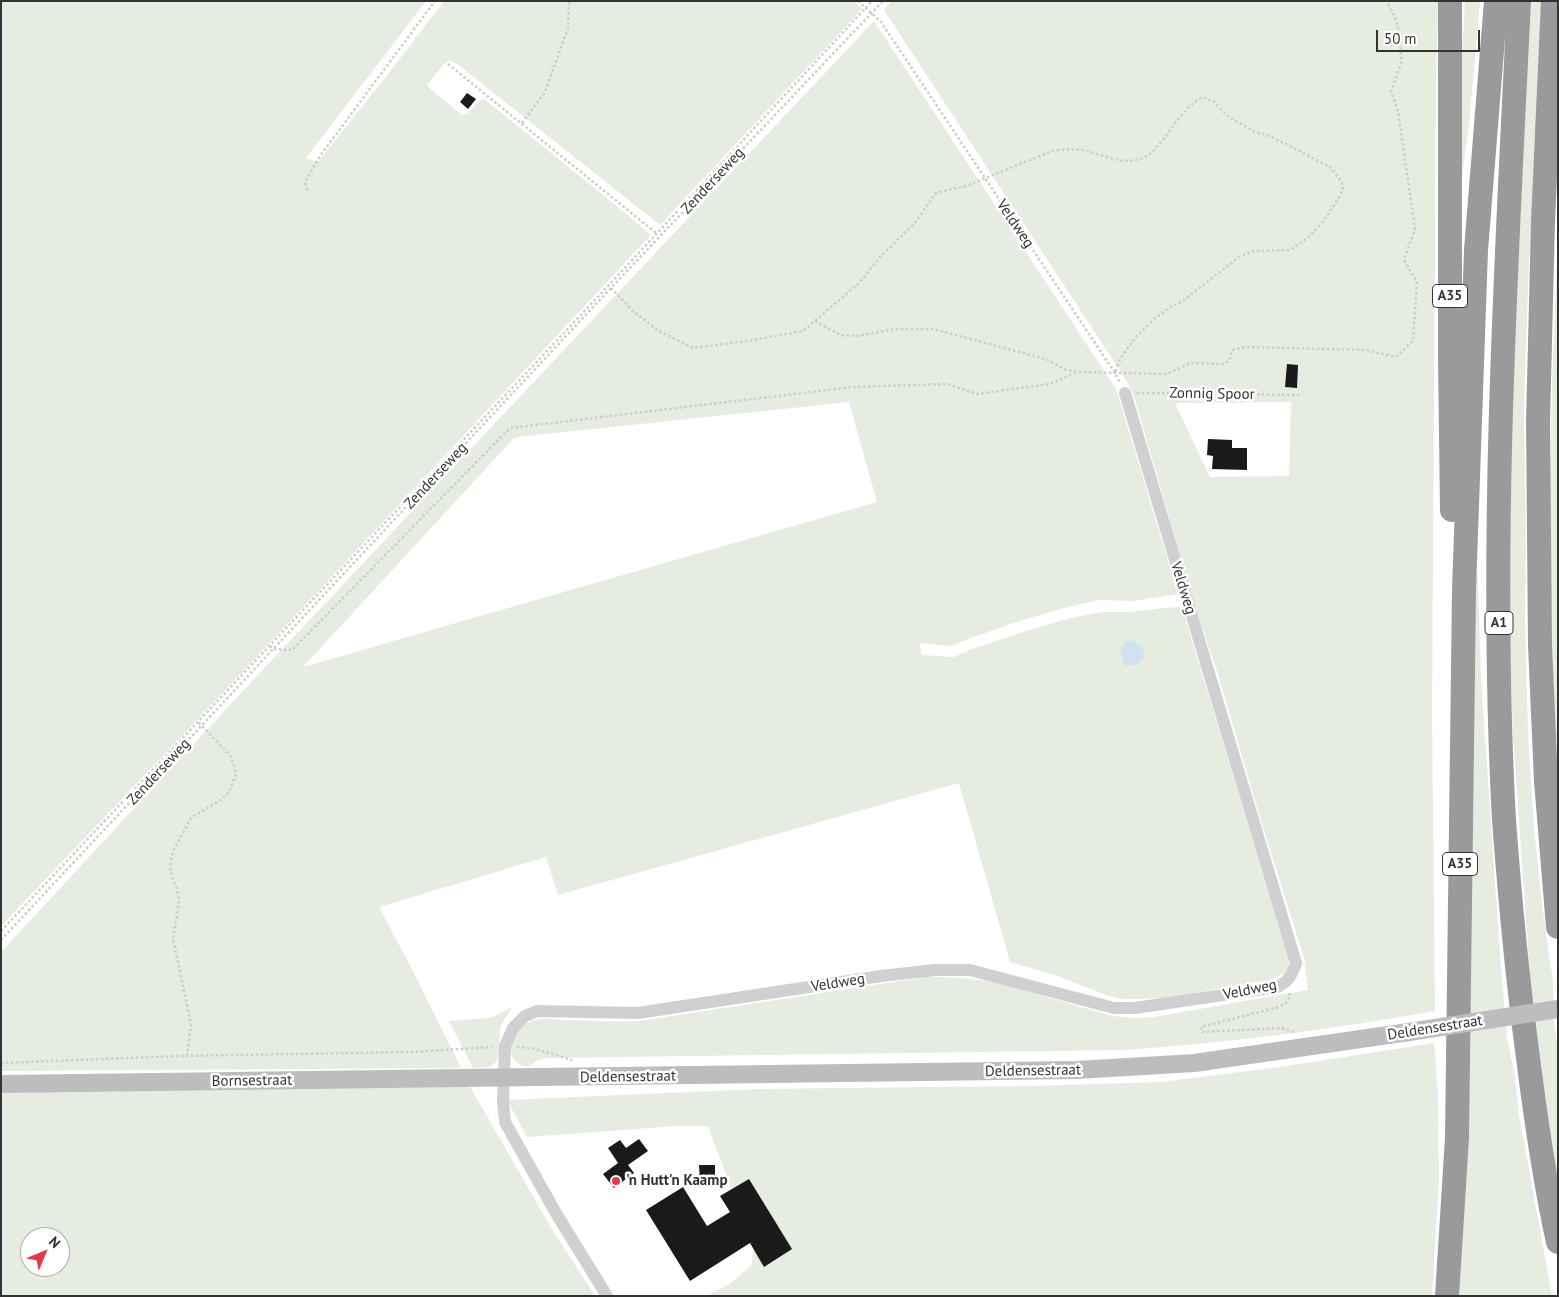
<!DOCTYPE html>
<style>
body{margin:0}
#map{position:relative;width:1559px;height:1297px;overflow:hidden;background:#fff;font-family:"PT Sans",sans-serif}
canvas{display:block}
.frame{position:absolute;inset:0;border:2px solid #333;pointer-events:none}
.north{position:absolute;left:20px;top:1227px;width:50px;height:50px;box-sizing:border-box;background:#fff;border:1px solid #adadad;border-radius:50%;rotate:45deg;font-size:14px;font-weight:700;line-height:20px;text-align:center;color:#333}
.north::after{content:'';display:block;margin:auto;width:18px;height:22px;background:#e63946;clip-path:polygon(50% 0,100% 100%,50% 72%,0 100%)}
.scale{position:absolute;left:1376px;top:30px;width:104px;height:22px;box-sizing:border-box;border:2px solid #333;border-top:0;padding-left:6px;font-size:15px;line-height:18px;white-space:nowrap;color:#333;-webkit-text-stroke:4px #fff;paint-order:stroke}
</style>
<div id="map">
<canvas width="1559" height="1297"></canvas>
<div class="frame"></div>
<div class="north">N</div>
<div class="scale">50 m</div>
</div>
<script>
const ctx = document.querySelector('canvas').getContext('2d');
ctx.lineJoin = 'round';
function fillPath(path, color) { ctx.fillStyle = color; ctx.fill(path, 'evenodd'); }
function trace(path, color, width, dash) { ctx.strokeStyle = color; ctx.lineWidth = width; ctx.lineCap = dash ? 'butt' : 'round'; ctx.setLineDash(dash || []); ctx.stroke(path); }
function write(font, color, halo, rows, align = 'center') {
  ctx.font = font + ' "PT Sans",sans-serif'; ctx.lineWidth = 5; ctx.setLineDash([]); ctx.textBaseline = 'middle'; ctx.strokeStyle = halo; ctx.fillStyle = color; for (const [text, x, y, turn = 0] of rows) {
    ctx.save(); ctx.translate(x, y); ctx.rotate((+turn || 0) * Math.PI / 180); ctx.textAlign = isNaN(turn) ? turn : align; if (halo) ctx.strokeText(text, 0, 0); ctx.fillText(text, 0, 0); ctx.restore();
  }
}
fillPath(new Path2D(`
 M1,1h425l-120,157 12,4 74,-93 52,-68h409l9,8 -202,216 -204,-162 -7,-3 -5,4 -17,21 2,3 33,27c10,-1 12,-14 22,-16l123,99 44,37 -402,430 -248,261z
 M892,1h546l-2,86 -4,627 3,297c-103,18 -207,32 -311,39l-577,8 -9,2 -10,7c-31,-6 -15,-42 7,-47 11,-3 24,0 35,0 23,1 46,2 69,1l287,-44c25,0 49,1 73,6l113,33 22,2 20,-1 154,-27 -4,-32 -46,-147 -41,-140 -22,-64 -61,-211 -8,-16 -242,-370zM1291,402l-2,74 -79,1 -35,-74z
 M1465,1h15l-11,124 -12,87 3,-124z
 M1530,1h16l-17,262 -5,138 2,143 -1,78 3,112 6,95 8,75 11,78 1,42 4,25v137l-17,-98 -9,-85 -19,-267 -7,-201z
 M874,21l242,368 57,188 4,17 -44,7 -33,-1 -36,8 -48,14 -48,17 -16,7 -33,-3 3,12 32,2 18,-8 48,-16 47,-14 34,-7h32l29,-4 18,-1 2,1 107,351 -1,9 -4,5 -14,7 -106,18 -25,1h-15l-16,-3 -50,-20 -48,-14 -51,-179 -401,112 -12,-38 -167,50 37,70 45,91 -460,3v-119l254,-274zM849,402l28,100 -574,165 210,-228 4,-2zM1130,640l6,2 6,19 -5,4 -6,1 -7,-24z
 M1558,244v522c-12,-174 -9,-349 0,-522z
 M1475,563l3,15 3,99 19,278 7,82 8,41 4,37 33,181h-96z
 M512,1007l-12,20 -1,28 -3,7 -6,5 -17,1 -24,-47 42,-3z
 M1434,1043l4,50 1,87 -7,116h-725l23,-12 22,-19 1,-18 -45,-121h-32l-149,11 -20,-37 252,-11 272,-3 130,-4 126,-16z
 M469,1085l81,141 45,70h-594v-205zM30,1237h30v30h-30z`), '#e6ecdf');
fillPath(new Path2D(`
 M1130,640c9,2 11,6 15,14 -4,11 -10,13 -21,11l-3,-14 3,-9z`), '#cfe2ee');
fillPath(new Path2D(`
 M467,93l9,6 -8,10 -8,-7z
 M1287,364l11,1 -1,23 -12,-1z
 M1208,439l24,1v8h15v22l-35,-1 1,-13 -6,-1z
 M639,1139l9,12 -20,14 6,8 -20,15 -11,-14 15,-11 -10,-15 12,-8 6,8z
 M699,1165h16v17h-15z
 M749,1179l43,70 -28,18 -14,-24 -60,38 -44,-71 37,-23 24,39 23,-14 -10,-16z`), '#1a1a1a');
trace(new Path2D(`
 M858,1l23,21 234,351 5,10
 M448,64l208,169
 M522,123l23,-31 23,-64 1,-27
 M307,190l-2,-8 15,-26 115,-155
 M611,288l22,23 24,19 36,18 60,-8 50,-9 56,-48 23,-28 32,-31 22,-31 30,-7 86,-35c10,-2 20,-2 31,-1 18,4 38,15 57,9 23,-7 35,-48 63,-62l11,5 15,15 26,15 12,3 21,10 42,22 12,15 1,8 -8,14 -14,20 -13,14 -18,12 -37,1 -14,6 -58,45c-23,10 -45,32 -58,53 -4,5 -6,12 -8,18
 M815,321l25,14 17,1 38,-7h38l113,30 18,10 13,3 90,2 23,-11 35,1 5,-6 2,-8 13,-3 120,3 31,7 17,-16 4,-59 -13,-22 11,-31 -17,-118 -7,-20 11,-30 -5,-39 -10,-21
 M1137,393l162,2
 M270,646l3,3 19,1 218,-222 342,-41 95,-3 30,10 73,-10 27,-12
 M1,931l608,-646 263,-284
 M1,940l610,-652 272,-287
 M1289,993l1,3 -3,6 -8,5 -78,20 1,5 80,-4 12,4
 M517,1047c20,0 37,8 55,13
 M187,1056l4,-32 -18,-85 6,-37 -2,-14 -5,-10 -2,-13 3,-14 18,-33 31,-19 7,-7 7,-17 -2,-9 -4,-11 -32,-33
 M1,1063l177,-7 233,-4 81,-5`), '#cdcdcd', 2.5, [2.5, 2.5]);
trace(new Path2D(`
 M607,1296l-50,-81 -52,-93 -2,-20 2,-56 8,-18 12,-12 12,-5 101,2 243,-37 54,-6h35l144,38h21l142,-21c11,-5 15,-12 19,-24l-171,-570`), '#d0d0d0', 12);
trace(new Path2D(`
 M1,1084l1076,-14 117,-7 215,-31`), '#bdbdbd', 18);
trace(new Path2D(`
 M1450,1v357l2,152
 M1519,1c-13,267 -29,533 -16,800 1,23 3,46 5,69 5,60 11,120 19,180 8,64 17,129 31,192
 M1553,1l-10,221 -5,200 2,223 6,136 12,146
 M1447,1296l10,-158 7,-548 12,-340 20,-249`), '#9a9a9a', 24);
trace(new Path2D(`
 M1409,1032l149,-23`), '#bdbdbd', 18);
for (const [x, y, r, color] of [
 [616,1181,5,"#e63946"]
]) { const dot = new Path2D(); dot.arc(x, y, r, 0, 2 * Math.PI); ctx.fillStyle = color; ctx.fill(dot); trace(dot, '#fff', 2); }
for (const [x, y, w] of [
 [1450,296,35],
 [1499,623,28],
 [1460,864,35]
]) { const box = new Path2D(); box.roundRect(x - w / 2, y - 11.5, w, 23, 4); ctx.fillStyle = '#fff'; ctx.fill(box); trace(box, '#333', 1); }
write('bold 14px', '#333', null, [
 ["A35",1450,296],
 ["A1",1499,623],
 ["A35",1460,864]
]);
write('15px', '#333', '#fff', [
 ["Zenderseweg",713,181,-47],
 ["Veldweg",1015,224,56],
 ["Zonnig Spoor",1212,394,1],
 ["Zenderseweg",436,476,-47],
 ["Veldweg",1183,588,73],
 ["Zenderseweg",159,772,-47],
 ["Veldweg",838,983,-9],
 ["Veldweg",1250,990,-11],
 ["Deldensestraat",1435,1028,-9],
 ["Deldensestraat",1033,1071,-1],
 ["Deldensestraat",628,1077,-1],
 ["Bornsestraat",252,1081,-1]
]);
write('bold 15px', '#333', '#fff', [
 ["'n Hutt'n Kaamp",626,1181]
], 'left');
</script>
